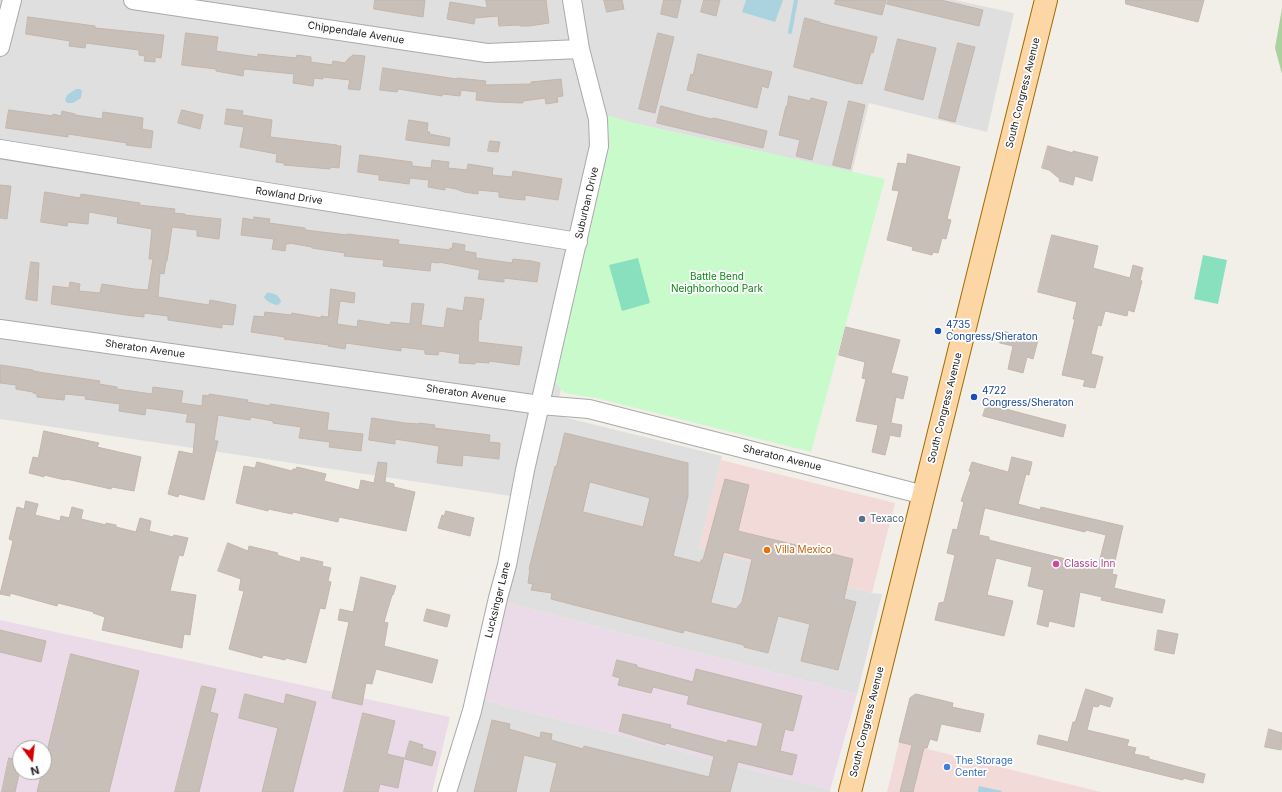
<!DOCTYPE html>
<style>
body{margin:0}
#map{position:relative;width:1282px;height:792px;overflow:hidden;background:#f2efe9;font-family:Inter,sans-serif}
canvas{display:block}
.north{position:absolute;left:12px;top:740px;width:40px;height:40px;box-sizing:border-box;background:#fff;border:1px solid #a7a7a7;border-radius:50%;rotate:165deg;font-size:11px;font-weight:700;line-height:16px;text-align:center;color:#222}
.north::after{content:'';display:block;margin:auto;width:14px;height:18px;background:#d40000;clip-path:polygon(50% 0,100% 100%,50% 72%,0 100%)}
</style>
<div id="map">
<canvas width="1282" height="792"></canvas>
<div class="north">N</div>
</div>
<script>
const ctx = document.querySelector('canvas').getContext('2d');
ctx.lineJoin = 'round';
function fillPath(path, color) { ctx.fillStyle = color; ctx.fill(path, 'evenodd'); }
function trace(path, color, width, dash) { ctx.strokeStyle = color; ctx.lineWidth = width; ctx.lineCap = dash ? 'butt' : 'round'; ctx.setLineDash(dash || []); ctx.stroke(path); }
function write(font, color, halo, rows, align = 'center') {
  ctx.font = font + ' Inter,sans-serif'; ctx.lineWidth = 3.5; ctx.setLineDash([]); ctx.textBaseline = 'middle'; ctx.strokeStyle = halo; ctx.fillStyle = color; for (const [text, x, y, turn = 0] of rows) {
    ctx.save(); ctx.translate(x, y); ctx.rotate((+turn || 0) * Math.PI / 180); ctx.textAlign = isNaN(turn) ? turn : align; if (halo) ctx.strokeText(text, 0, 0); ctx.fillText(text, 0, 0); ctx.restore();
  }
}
fillPath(new Path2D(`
 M0,0h955l59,13 -27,119 -118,-29 -17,69 -223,-50 -22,-6 3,28 -55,237 6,8 -6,26 167,41 -23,92 173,45 10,1 -25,100 -354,-92 28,-103 -531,-80z
 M480,699l350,91v2h-373z`), '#e0dfdf');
fillPath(new Path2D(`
 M721,460l174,43 -23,90 -173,-45z
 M899,742l202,50h-214z`), '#f2dad9');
fillPath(new Path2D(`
 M503,602l354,92 -27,96 -350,-91z
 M0,620l450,97 -18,75h-432zM20,748h24v24h-24z`), '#ebdbe8');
fillPath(new Path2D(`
 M1282,8v66l-7,-26z`), '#add19e');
fillPath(new Path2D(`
 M607,115l22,7 256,57 -74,273 -215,-54 -31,-5 -4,-4 -6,-7 55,-238z`), '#c8facc');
fillPath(new Path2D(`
 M1203,255l24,5 -9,44 -24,-5z
 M638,258l12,45 -28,8 -13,-46z`), '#88e0be');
fillPath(new Path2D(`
 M746,0h37l-8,22 -33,-10z
 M76,89h4l2,2 -1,7 -8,5h-6l-2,-3 2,-5z
 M267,293c6,-1 13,3 14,9l-3,3c-5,0 -12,-4 -14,-8z
 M979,786l23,5 -1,1h-23z`), '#aad3df');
trace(new Path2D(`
 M790,32l6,-32`), '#aad3df', 4);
const building = new Path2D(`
 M375,0h50l-2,17 -49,-8z
 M486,0h60l3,23 -20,3h-9v-1l-21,1 -1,-10 -23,2 -1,6 -27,-5 3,-17 37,6z
 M604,0h18l2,9 -17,3z
 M664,0h17l-4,18 -16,-4z
 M704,0h16l-4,16 -15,-4z
 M836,0h50l-4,15 -47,-11z
 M888,0h53l42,10 -4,16 -92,-22z
 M1126,0h78l-6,22 -72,-18z
 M28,17l67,9v2l69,7 -3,23 -6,-1v5l-11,-1 1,-5 -6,-1v-5l-53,-7 -1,5 -16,-2 1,-5 -44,-7z
 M805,18l15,4v1l57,14 -4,16 -2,-1 -9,32 -4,-1v1l-64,-17z
 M186,33l32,4 -2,14 42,6v-3l38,4 1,-3 14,2v5l21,3 1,-4 12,2 3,-4 5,-4 12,1 -5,34 -12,-1 2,-9 -27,-3v2l-9,-1 -1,8 -20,-3 1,-9 -50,-5 -1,7 -27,-5v-2l-34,-4z
 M658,33l16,4 -19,76 -16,-4z
 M898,39l38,9 -13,52 -38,-10z
 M958,43l17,4 -20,75 -16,-4z
 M698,54l74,18 -4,16 -6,-2 -5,22 -70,-18 4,-16 2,1z
 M383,68l74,11v-1l29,3 -1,4 46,-1v-2l30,-3 2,17 -6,1 1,5 -12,2 -1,-6 -22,3v2l-29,-1 -18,-2 1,-8 -16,-2 -1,6 -17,-2 -1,2 -44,-7 -1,3 -17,-2z
 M789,96l21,5 1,-3 16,4 -15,58 -16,-4 4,-16 -21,-5 7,-29h1z
 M849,101l16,4 -15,64 -17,-4z
 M661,106l50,13 3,-1 53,13 -4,17 -106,-25z
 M227,109l16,2 -1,4 30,5 -2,17 67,8v1h4l-2,22 -9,-1v2l-46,-4v-2l-8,-1 1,-8 -37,-7 4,-20 -19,-3z
 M9,110l44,6v-2l8,2 1,-5 13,3v1l27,4 1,-7 40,6 -1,11 11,2 -2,17 -25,-3 1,-2 -59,-9v3l-62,-9z
 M182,110l21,5 -3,14 -22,-6z
 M409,120l19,3 -1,9h3l-1,2 21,4 -1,8 -43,-6z
 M490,141l10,1 -2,10 -10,-1z
 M1048,146l25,7v-2l25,6 -6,24 -17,-5 -2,9 -14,-4 1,-2 -11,-9 -7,-2z
 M908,154l52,13 -13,52 4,1 -5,19 -4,-1 -4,15 -5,-1 -1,3 -20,-5 1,-3 -26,-7 12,-49 -7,-1 6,-27 8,1z
 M360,155l52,7v4l19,2 1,-8 17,2 -1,6 19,2 1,-6 25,4 -1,7 20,2 1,-6 49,8 -4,21 -33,-5v5l-12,-1 -14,-2v-5l-21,-2v4l-14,-2 -8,-3 -11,-2v3l-17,-3 1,-7 -19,-2 -1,6 -30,-4v-5l-21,-3z
 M0,185l11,1 -4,33 -7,-1z
 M45,192l35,6 1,-4 59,9 -1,2 36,4 -1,4 11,1v1l36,4 -2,20 -22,-3v-6l-25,-3 -5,34h-1l-2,13 -4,-1 -2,24 51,8 1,-5 26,5 -3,20 -11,-1v4l-54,-8v-4l-24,-3v4l-18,-2 -75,-11 2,-18 16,2 1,-6 10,2 -1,7 21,2 2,-9 32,5 14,1 5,-31h-4l3,-30 -35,-6 1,-6 -29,-5 -1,12 -20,-2 -1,4 -26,-4z
 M254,217l16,2 -1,4 36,5v2l42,5v-1l52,6 -1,4 52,6v-2l2,1 1,-6 12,2 -1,6 12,2v5l36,5 1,-4 19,2 8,2 -3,19 -33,-4v4l-26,-3 2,-9 -41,-8v1l-8,-1 -1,9 -47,-5 1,-6 -40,-4 1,-3 -33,-5v-1l-23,-4v1h-3l-1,7 -13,-2 2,-10 -33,-4 2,-17 11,2z
 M1052,235l46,11 -5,22 37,10 3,-13 10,3 -3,12 2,1 -8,31 -6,-2 -1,6 -22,-5 -4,15 -3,-1 -7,29 12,3 -8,31 -12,-2 2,-6 -23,-5 13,-56h-2l4,-17 -39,-10z
 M31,262l8,1 -2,38 -11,-2z
 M331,289l24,4 -1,10 -14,-2 -3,23 20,3 1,-7 32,5 1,-3 19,2 2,-21 12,1 -3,21 23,3 3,-20 16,3 2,-14 19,2 -3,21 -2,-1 -1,23 44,5 -3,18 -30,-4v2l-14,-1v2l-16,-1 1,-9 -21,-3 -1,4 -13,-1v-4l-24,-3v4l-55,-8 -1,6 -17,-3 1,-1 -45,-6 1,-2 -34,-5 3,-16 10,1 1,-5 26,3 1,-2 29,5v-2l7,1z
 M846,327l54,13 -9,33 17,4 -5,22 -7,-2 -5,26 11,2 -2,12 -10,-2 -5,20 -13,-3 6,-27 -22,-4 10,-42 -4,-1 3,-16 -26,-7z
 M1002,331l36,9 -5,19 -6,-2 -4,16 -15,-4 5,-23 -13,-3z
 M1,365l32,5v1l12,2 55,8 -1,3 18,3v2l35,5 1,-7 30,4 -2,12 21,3 1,-11 6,1v-2l39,6 -1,2 23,4v-2l59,9 -2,17 36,4 -2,17 -32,-4 1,-5 -31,-4 2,-11 -28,-4v-2l-22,-4 -1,3 -32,-5 -4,26h4l-14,59 -25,-6 -1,3 -10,-3 11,-43 14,3 3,-31 -10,-1 2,-8 -42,-6 -1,7 -26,-4 1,-7 -35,-5 1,-3 -21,-2 -1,6 -27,-3v-3l-4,-1v-1l-17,-3v-4l-16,-2v-16z
 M987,404l79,21 -3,12 -80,-21z
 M372,418l33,5 14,1v-1l16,2 -1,3 56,7 -1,7 11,1 -1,16 -36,-4 -1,11 -25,-3 2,-17 -44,-7v5l-26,-4z
 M44,431l55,12 -2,4 44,10 -7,34 -22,-4 -1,2 -45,-10 -1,1 -21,-5v2l-15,-4 4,-16 5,1z
 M565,433l123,30v33l-15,60 28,7v-3h2l22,-81 24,6 -11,46 115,28 -9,40 12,3 -18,68 -37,-9 9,-37 -32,-8 -10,37 -24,-6v-2l-60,-15 -1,3 -132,-34 1,-6 -21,-3 2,-6 -5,-1 2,-14h-1l26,-103 1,1zM590,482l60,16 -7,29 -60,-15zM724,552l28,7 -10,43 -6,7 -25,-6z
 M1012,457l20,5 -3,13 -3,-1 -8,30 22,6 1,-3 82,19 -11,48 5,1 -3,13 51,12 -3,13 -61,-13 1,-3 -22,-5 -6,35 -25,-6 -1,6 -11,-3 7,-34 -16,-4 4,-19 -36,-9 -9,37 26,6 -9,35 -69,-16 4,-17 5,-1 11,-47 -8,-2 6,-24 4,1 7,-28 -3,-1 10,-29 -2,-1 3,-9 36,10zM985,508l100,24 1,-2 20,5 -8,32 -109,-27v-3l-10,-2z
 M257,462l35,9 1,-2h3l1,-2 29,7 -2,7 35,9 2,-10 13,3 4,-21 9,1 -2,19 9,2v3l21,5 -9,39 -67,-14 -1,5 -45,-10 -1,2 -24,-5v2l-32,-8 8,-37 11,2z
 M26,501l12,3 -3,11 25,6 1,-5 8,2 3,-11 11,3 -2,9 25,6v-2l10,2v2l20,5 4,-14 11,3 -2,10 24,6 1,-2 14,3 -5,18 -4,-1 -9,36 26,4 -6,40 -6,-1 -2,14 -80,-18 3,-13 -12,-4 1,-1 -36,-9 -1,3 -47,-13v3l-10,-2 13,-53 -4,-2 8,-32 7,2z
 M446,511l28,7 -4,18 -32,-8 4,-13 2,1z
 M228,543l20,8 1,-5 29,7 -1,2 23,7 1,-5 22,5 -1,4 9,2 -3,13 3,1 -6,27 -5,-1 -14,55 -20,-5 -1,2 -22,-5 -1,3 -33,-9 15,-58 -5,-1 2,-11 -23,-8z
 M361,577l35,9 -3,9h-1l-8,27 4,1 -4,23 54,14 -6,23 -56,-14 -4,15 -6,-1 -4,22 -30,-7 17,-76 -11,-2 2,-11 13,3z
 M427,609l23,6 -3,12 -23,-6z
 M0,630l46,11 -5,21 -41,-10z
 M1158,630l20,4 -4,20 -19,-4z
 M71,654l68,17 -30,121h-72l5,-20h2v-8z
 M617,660l20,5v2l56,15 3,-13 106,27 -9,35 -8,-2 -5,22 17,4 -5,20 -54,-13 -8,30h-180l7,-29 -33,-8 -8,37h-42l18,-72 18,4 -1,5 31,9 1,-6 11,2 -1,6 32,9 1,-3 125,31 5,-21 -48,-13 -1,2 -46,-14 4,-17 48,11 -1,3 57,15 1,-3 29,7 6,-24 -76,-19 2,-8 -36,-9 -2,6 -33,-8 2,-7 -7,-2z
 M202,686l14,3 -6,23 8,2 -19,78h-24z
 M1086,689l27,9 -3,9 -10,-3 -2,3 -5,-1 -6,24 42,10 -2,6 9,2 -2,6 15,3v2l56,15 -2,9 -20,-5v2l-146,-36 2,-9 29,7 5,-20h2z
 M245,694l39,10 2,-10 30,8 -23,90h-31l16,-64 -39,-10z
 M916,694l37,9 -1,4 32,7 -4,18 -39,-8 -4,17 -7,-2 -3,9h-3l-11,44h-13l12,-47 -13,-3 11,-44z
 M363,713l32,8 -8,33 17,4 -6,30 -18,-4 -2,8h-34z
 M1269,729l13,4 -1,17 -16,-3z
 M410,741l13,4 -1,3 14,4 -4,14 -27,-7z
 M9,758l11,2v10l-5,22h-13z`);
fillPath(building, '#c7bfb8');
trace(building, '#c4b6ab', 1);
const minor = new Path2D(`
 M133,0l354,53 93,-4
 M0,47l12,-47
 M0,149l578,93
 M0,329l540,76 49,4 335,86
 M447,792l25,-81 26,-113 9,-33 18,-95 74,-324 -1,-27 -18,-70 -8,-49`);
const major = new Path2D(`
 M850,792l196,-792`);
trace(minor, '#a9a9a9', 20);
trace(major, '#a06b00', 24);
trace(minor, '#fff', 18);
trace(major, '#fcd6a4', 22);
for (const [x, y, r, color] of [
 [938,331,4,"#1a4fb4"],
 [974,397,4,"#1a4fb4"],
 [862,519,4,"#5c6f8a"],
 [767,550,4,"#e8710a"],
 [1056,564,4,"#d1479c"],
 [947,767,4,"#3f7fe0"]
]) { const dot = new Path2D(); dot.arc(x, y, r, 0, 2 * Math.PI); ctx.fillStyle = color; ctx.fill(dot); trace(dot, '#fff', 1.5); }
write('10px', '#222', '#fff', [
 ["Chippendale Avenue",356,33,9],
 ["South Congress Avenue",1023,93,-76],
 ["Rowland Drive",289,196,9],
 ["Suburban Drive",587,203,-77],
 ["Sheraton Avenue",145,349,8],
 ["Sheraton Avenue",466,394,8],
 ["South Congress Avenue",945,408,-76],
 ["Sheraton Avenue",782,458,14],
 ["Lucksinger Lane",498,600,-76],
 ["South Congress Avenue",867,722,-76]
]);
write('10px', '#0c8416', '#fff', [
 ["Battle Bend",717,277],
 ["Neighborhood Park",717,289]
]);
write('10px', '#164399', '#fff', [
 ["4735",946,325],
 ["Congress/Sheraton",946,337],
 ["4722",982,391],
 ["Congress/Sheraton",982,403]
], 'left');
write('10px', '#4e5e75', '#fff', [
 ["Texaco",870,519]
], 'left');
write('10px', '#c56008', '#fff', [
 ["Villa Mexico",775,550]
], 'left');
write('10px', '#b23c85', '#fff', [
 ["Classic Inn",1064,564]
], 'left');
write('10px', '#366cbe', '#fff', [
 ["The Storage",955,761],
 ["Center",955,773]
], 'left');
</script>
